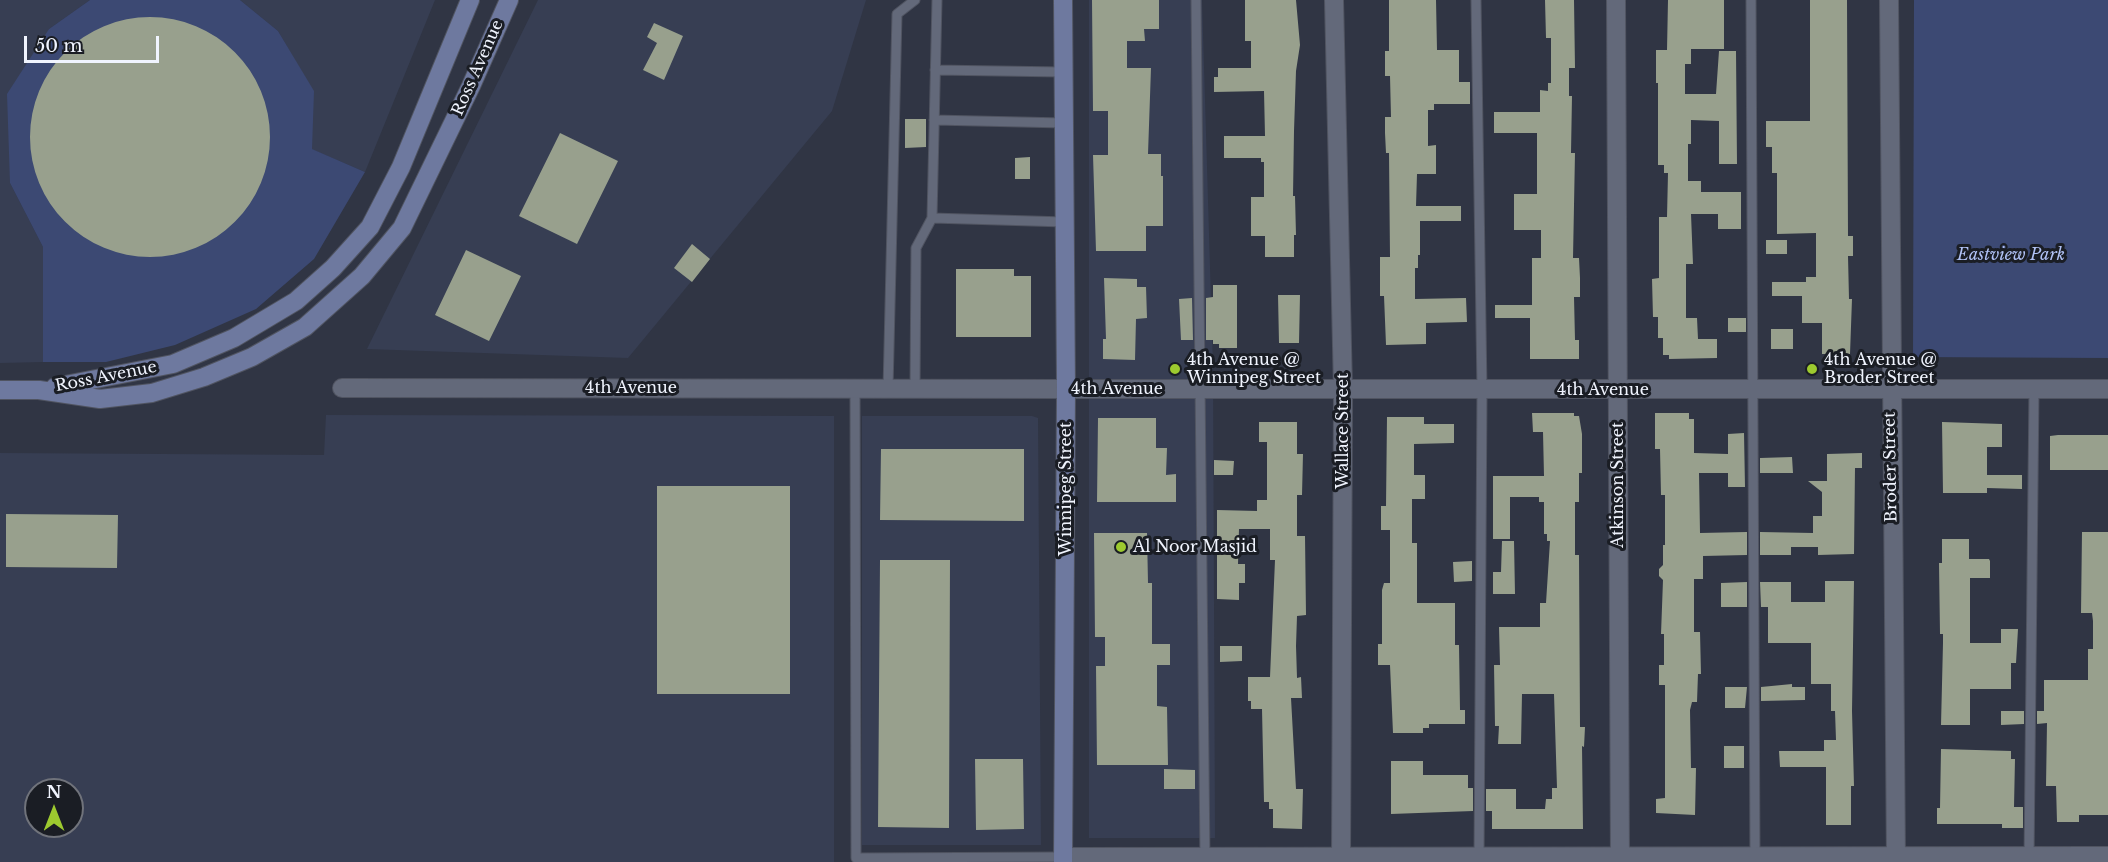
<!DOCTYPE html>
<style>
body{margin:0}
#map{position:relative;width:2108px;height:862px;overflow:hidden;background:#303544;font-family:"Libre Baskerville",serif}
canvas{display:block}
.north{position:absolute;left:24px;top:778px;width:60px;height:60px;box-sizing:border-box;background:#1a1d24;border:2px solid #70737b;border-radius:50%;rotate:0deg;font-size:16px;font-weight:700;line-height:24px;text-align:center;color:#f0f4fe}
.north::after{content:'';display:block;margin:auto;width:21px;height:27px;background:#9dca2f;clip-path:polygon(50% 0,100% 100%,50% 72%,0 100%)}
.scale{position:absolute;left:24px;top:36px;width:135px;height:27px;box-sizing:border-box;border:3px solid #f0f4fe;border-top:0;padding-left:8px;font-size:18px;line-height:21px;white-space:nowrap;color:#f0f4fe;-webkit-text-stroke:4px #1a1d24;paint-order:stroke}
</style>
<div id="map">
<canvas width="2108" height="862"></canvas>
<div class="north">N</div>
<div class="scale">50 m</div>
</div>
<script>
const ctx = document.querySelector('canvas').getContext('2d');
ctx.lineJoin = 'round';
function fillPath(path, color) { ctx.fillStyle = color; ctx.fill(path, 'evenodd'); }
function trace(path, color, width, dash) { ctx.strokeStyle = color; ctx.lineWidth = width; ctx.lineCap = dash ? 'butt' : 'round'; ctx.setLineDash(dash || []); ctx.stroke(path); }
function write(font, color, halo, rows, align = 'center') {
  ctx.font = font + ' "Libre Baskerville",serif'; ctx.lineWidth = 6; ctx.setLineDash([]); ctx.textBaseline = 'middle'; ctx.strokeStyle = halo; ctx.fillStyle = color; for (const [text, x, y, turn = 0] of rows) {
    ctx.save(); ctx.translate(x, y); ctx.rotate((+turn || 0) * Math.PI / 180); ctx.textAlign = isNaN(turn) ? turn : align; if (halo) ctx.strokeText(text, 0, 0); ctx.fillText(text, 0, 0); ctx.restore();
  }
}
fillPath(new Path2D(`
 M0,0h90l-41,29 -39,154 33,64v115l-43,1z
 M240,0h195l-70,172 -54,-23 2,-58 -35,-60z
 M538,0h328l-34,111 -204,247 -261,-9z
 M1089,0h113l11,367 2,471h-126z
 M326,415l508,1v446h-834v-409l324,2zM36,790h36v36h-36z
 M862,416h170l6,2 3,427h-179z`), '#373e53');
fillPath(new Path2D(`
 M90,0h150l38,31 36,60 -2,58 53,23 -51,87 -58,50 -81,36 -69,17h-63v-115l-33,-64 -3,-89 42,-65z
 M1914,0h194v358l-195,-1z`), '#3c4973');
fillPath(new Path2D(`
 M1092,0h67v29h-15l1,12h-18v27h24l-3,86h13v22h2v50h-17v25h-50l-3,-96h15v-44h-15z
 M1245,0h51l4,45 -4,26 -2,60 -1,65h2l1,39h-2v22h-29v-21h-14v-39h13v-35h-3v-4h-37v-22h41l-1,-45 -50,1v-15h4v-9h33v-27h-6z
 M1389,0h47l1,50h22v32h11v22h-36v6h-6v36l8,-1v29h-19l-1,32h45v15h-41v34h-2v13h-3v31l51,-1 1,24 -41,1v21l-40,1 -2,-49h-4v-39h10l-1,-104h-3l-1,-20v-16h6l-1,-41h-5v-25h4z
 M1545,0h29l1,68h-6v28h3l-1,57h4l-2,105h6l1,20v19h-6l1,43h4v19h-49v-41h-35v-13h37v-47h9v-28h-27v-36h23v-61h-43v-21h46v-22l8,1v-8h3v-45h-5z
 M1668,0h56v49h-33v15h-6v30h31l3,-43h17l1,113h-18v-43l-28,-1v24h-3v37h13v11h40v37h-23v-15h-27l2,50h-7v54h11l1,21h19v19l-48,1v-4h-6v-17h-5v-21h-5l-1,-38 7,-1v-61h8l1,-44h-4v-8h-6v-82h-2v-33h11z
 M1810,0h37l1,236h5v20h-5l1,43h3l-2,55h-28v-31h-20v-27h-30v-14h34v-5h10v-44l-39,1v-61h-5v-26h-6v-26h44z
 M30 137a120 120 0 1 1 240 0a120 120 0 1 1-240 0Z
 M654,23l29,13 -19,44 -21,-10 14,-27 -10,-6z
 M905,119h21v28l-21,1z
 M560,133l58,28 -41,83 -58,-28z
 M1030,157v22h-15v-21z
 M1766,240h21v14h-21z
 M692,244l18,15 -18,23 -18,-14z
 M466,250l55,26 -32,65 -54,-26z
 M956,269h58v7h17v61h-75z
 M1104,278l33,1v8h9l1,31 -11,1 -1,41 -32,-1v-20h3z
 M1213,285h24v63h-18v-4h-6v-4h-7v-42l7,-1z
 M1278,295h22l-1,48h-20z
 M1192,298l1,42h-12l-2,-41z
 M1728,318h18v14h-18z
 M1771,329h22v20h-22z
 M1532,413h42v3h5l3,18v39h-3v29h-4v53h4l1,172h5l-1,20 -2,-1 1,83h-91v-18h-6v-22h30v20h29l1,-10h6v-11h5l-3,-94h-32l-1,50h-23l1,-18h-4l-1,-61h6l-1,-38h41v-24h6l4,-62h-3v-7h-3v-32h-5v-5h-29v42h-17v-63h51l-1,-44h-10z
 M1655,413h34v6h5v34l34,1v-20l16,-1 1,54h-17v-14h-29l1,60 47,-1v23l-44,1v23h-9v53h6l1,42h-3l-1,28h-5l-2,8 1,58h5l-1,47 -39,-2v-14l9,-1v-113h-6v-20h5v-31h-3l2,-54 -4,-4v-7l4,-4v-20h2v-50h-4l-1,-46h-5z
 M1387,417h37v7h30v19l-40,1v31h11v24h-13v44h5v60h38v42h4l1,65h5v14h-36v4h-6v5h-30l-3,-68h-12v-21h4v-54l2,-7h6v-53h-9v-24h5z
 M1098,418h58v30h11l-1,27 10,-1v28h-79z
 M1259,422h38v32h6l-1,41h-5v41h8l1,79 -9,1 -1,30 1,32 4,-1 1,21h-11l5,91h7l-1,40 -29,-1v-19h-4v-7h-5l-2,-93h-11v-8h-3v-24h22l5,-117h-5v-31h-31l-1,35h7v19h-6v17l-22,-1v-89l40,1v-11h10v-58h-8z
 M1942,422l60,2v23h-15v28h35v14l-35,-1v5h-44z
 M2058,435h50v35h-58v-34z
 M881,449h143v72l-144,-1z
 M1862,453v15h-7l-1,86 -36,1v-8h-27v8h-31v-23l53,1v-17h9v-24l-14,-11h19v-27z
 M1792,457l1,16h-33v-15z
 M1214,460l20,1 -1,14h-19z
 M657,486h133v208h-133z
 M6,514l112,1 -1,53 -111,-1z
 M2082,532h26v283h-29v7h-22l-1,-36h-10l1,-63 -10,1v-13h7v-31h44v-31h5v-28l-1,-8h-11z
 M1094,533h53l1,50h4v61h18v21h-13v41l10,1 1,58h-71l-1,-99h9v-29h-10z
 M1942,539h27v20h20l1,2v17h-20v65h31v-14h17l-2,34h-5v26h-41v36h-29l2,-82v-9h-3l-1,-71h3z
 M1502,541h12l1,53h-22v-22h8z
 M880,560h70l-1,268 -71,-1z
 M1472,561v20l-18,1 -1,-20z
 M1825,581h29l-2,130 2,75h-3v39h-25v-58h-46l-1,-16h45v-11h12l-1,-29h-4v-27h-20v-41h-43v-36h-7l-1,-25h31v20h34z
 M1747,582v25h-26v-24z
 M1220,646h22v15l-22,1z
 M1792,684v3h13v13l-44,1v-14z
 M1725,687h22l-2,21h-20z
 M2001,711h23v13l-23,1z
 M1724,746h20v22h-20z
 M1941,749l70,2v8h4l-1,48h9v21h-21v-4h-65v-16h3z
 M975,759h48l1,70 -48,1z
 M1391,761h32v14h45v13h5v23l-82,3z
 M1164,769l31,1v19h-31z`), '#98a08d');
const service = new Path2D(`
 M1196,0l9,859
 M1476,0l6,390 -3,469
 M1751,0l4,859
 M935,70l128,2
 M934,120l130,3
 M932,218l5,-218
 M855,388l1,470 207,-1
 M888,389l9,-375 18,-14
 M915,389l1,-141 16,-30 133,4
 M2029,860l5,-471`);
const minor = new Path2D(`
 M1334,0l9,389 -2,473
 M1616,0l4,862
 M1889,0l7,862
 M342,388l724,1
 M1063,857l1045,-1`);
const tertiary = new Path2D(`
 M1066,389h1042`);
const secondary = new Path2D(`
 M1063,0l3,389 -3,473
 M55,387l118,-23 61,-26 62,-37 37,-33 37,-41 31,-60 69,-167
 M0,390h39l61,9 52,-6 52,-16 48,-20 53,-30 57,-51 40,-48 69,-142 38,-86`);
trace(service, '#505461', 11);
trace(minor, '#505461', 20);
trace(tertiary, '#505461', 20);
trace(secondary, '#505461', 20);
trace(service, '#63697a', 9);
trace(minor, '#63697a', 18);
trace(tertiary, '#63697a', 18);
trace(secondary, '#6e799f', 18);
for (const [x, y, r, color] of [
 [1175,369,6,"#9dca2f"],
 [1812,369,6,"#9dca2f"],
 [1121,547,6,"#9dca2f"]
]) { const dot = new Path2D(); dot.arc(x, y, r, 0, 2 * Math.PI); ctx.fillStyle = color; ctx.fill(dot); trace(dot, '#1a1d24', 2); }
write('16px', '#f0f4fe', '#1a1d24', [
 ["Ross Avenue",478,68,-66],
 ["Ross Avenue",106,377,-11],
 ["4th Avenue",631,388],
 ["4th Avenue",1117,389],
 ["4th Avenue",1603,390],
 ["Wallace Street",1343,431,-90],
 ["Broder Street",1891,467,-91],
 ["Atkinson Street",1618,485,-90],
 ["Winnipeg Street",1066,489,-90]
]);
write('italic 16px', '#b1c2f5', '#1a1d24', [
 ["Eastview Park",2011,255]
]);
write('16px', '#f0f4fe', '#1a1d24', [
 ["4th Avenue @",1187,360],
 ["Winnipeg Street",1187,378],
 ["4th Avenue @",1824,360],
 ["Broder Street",1824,378],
 ["Al Noor Masjid",1133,547]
], 'left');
</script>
